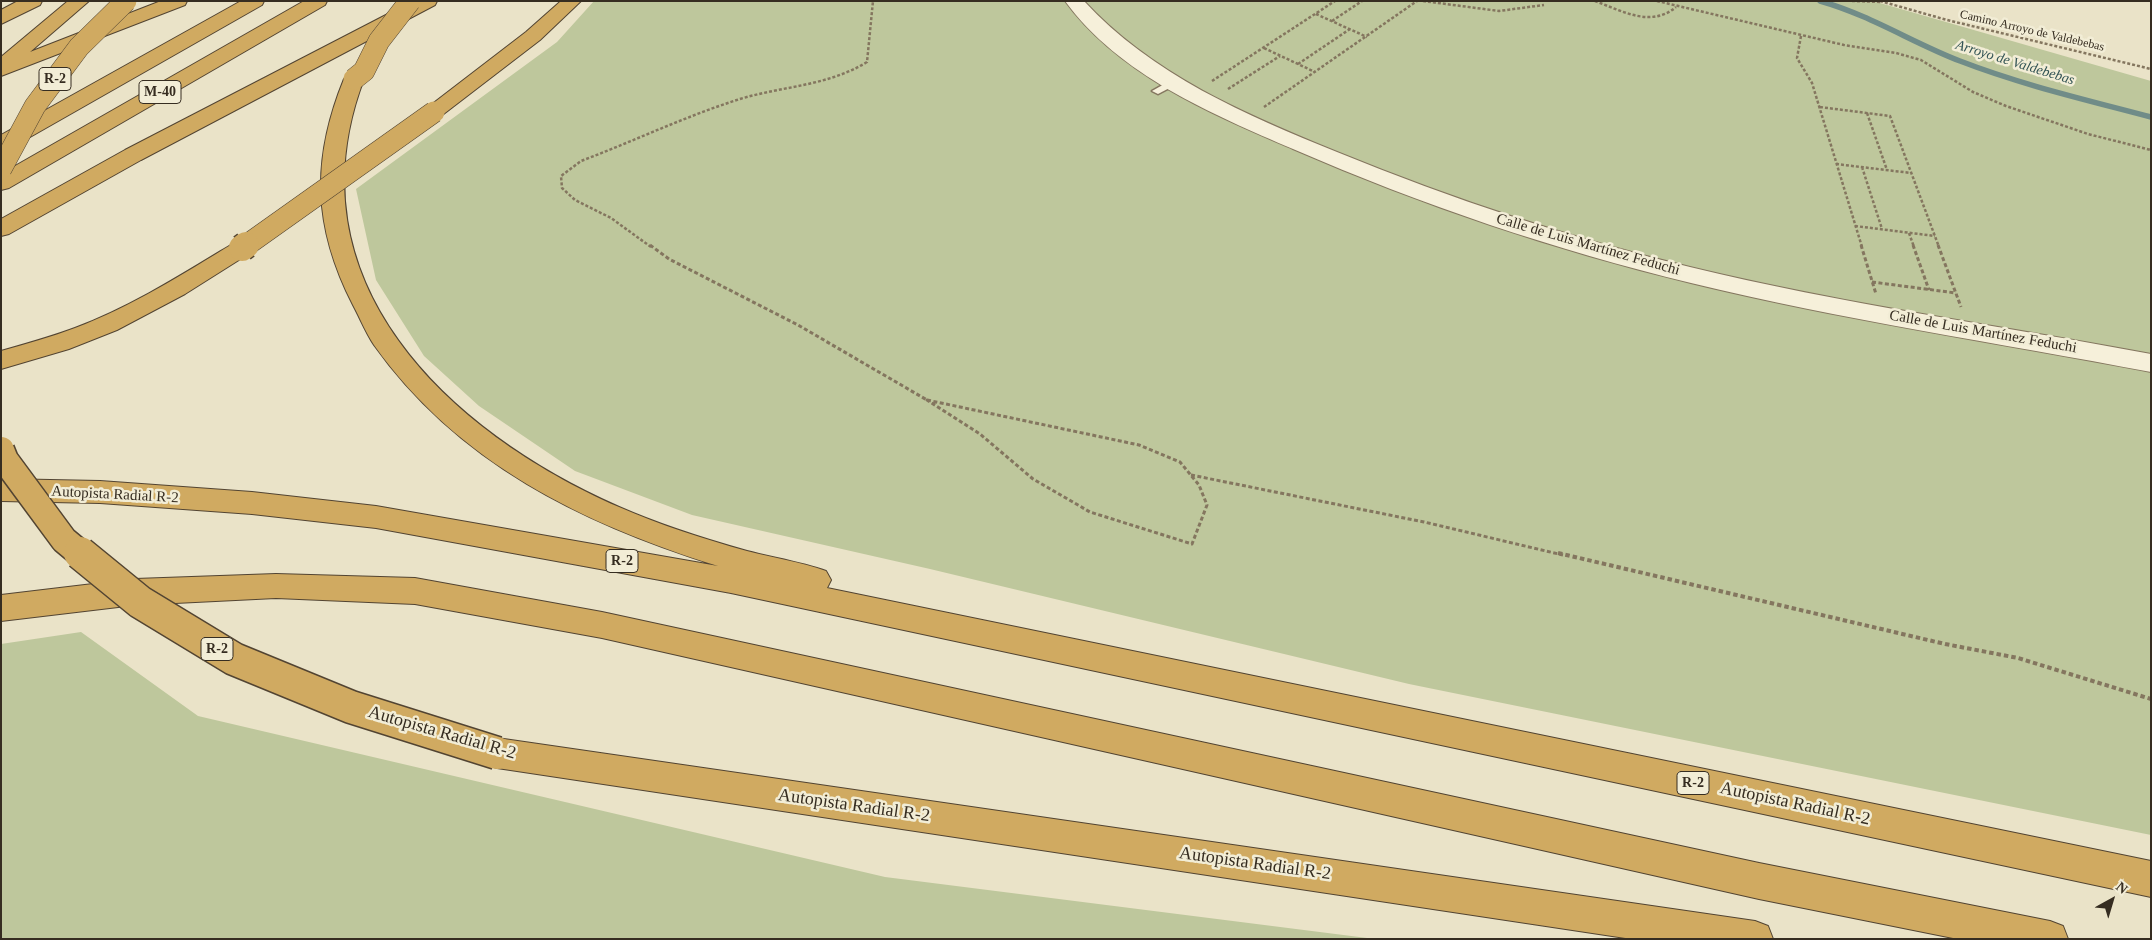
<!DOCTYPE html>
<meta charset="utf-8">
<style>
body{margin:0}
#map{position:relative;width:2152px;height:940px;overflow:hidden;background:#eae3c8;font-family:"Times New Roman",serif}
canvas{display:block}
.frame{position:absolute;inset:0;border:2px solid #362d21;pointer-events:none}
.north{position:absolute;left:2087px;top:875px;width:50px;height:50px;-webkit-text-stroke:4px #f2edd6;paint-order:stroke;rotate:39deg;font-size:14px;font-weight:700;line-height:20px;text-align:center;color:#362d21}
.north::after{content:'';display:block;margin:auto;width:18px;height:22px;background:#362d21;clip-path:polygon(50% 0,100% 100%,50% 72%,0 100%)}
</style>
<div id="map">
<canvas width="2152" height="940"></canvas>
<div class="frame"></div>
<div class="north">N</div>
</div>
<script>
const ctx = document.querySelector('canvas').getContext('2d');
ctx.lineJoin = 'round';
function fillPath(path, color) { ctx.fillStyle = color; ctx.fill(path, 'evenodd'); }
function trace(path, color, width, dash) { ctx.strokeStyle = color; ctx.lineWidth = width; ctx.lineCap = dash ? 'butt' : 'round'; ctx.setLineDash(dash || []); ctx.stroke(path); }
function write(font, color, halo, rows, align = 'center') {
  ctx.font = font + ' "Times New Roman",serif'; ctx.lineWidth = 5; ctx.setLineDash([]); ctx.textBaseline = 'middle'; ctx.strokeStyle = halo; ctx.fillStyle = color; for (const [text, x, y, turn = 0] of rows) {
    ctx.save(); ctx.translate(x, y); ctx.rotate((+turn || 0) * Math.PI / 180); ctx.textAlign = isNaN(turn) ? turn : align; if (halo) ctx.strokeText(text, 0, 0); ctx.fillText(text, 0, 0); ctx.restore();
  }
}
fillPath(new Path2D(`
 M594,1h1279l278,80v754l-742,-151 -479,-115 -238,-54 -117,-44 -96,-65 -55,-50 -48,-76 -20,-91 201,-147z
 M81,632l117,84 687,161 490,62h-1374v-295z`), '#bec79c');
trace(new Path2D(`
 M1820,1c50,14 93,42 140,60 62,24 127,39 191,56`), '#708c88', 5.5);
const service = new Path2D(`
 M1175,78l4,1v4l-21,11 -6,-3z`);
const minor = new Path2D(`
 M1065,1h19c68,74 162,114 253,151 115,47 232,86 353,115 152,37 307,58 461,87v18c-153,-29 -308,-52 -460,-89 -136,-33 -269,-78 -398,-134 -81,-35 -174,-74 -228,-148z`);
const motorway = new Path2D(`
 M18,1h24l-2,4 -39,19v-14z
 M68,1h21l-59,51 131,-51h26l-2,4 -184,71v-19z
 M241,1h23l-2,4 -253,144 -8,1v-15z
 M304,1h23l-2,4 -316,183 -8,2v-16z
 M413,1h24l-2,4 -294,155 -132,74 -8,2v-17l124,-69z
 M561,1h20l-41,39 -99,76 -7,2 -7,-2 -3,-4 3,-4 99,-76z
 M354,73l7,2 3,4c-77,202 84,353 255,428 41,18 85,32 128,44 27,7 54,11 79,20l5,9 -4,8 1324,273v36l-1420,-304 -355,-65 -124,-14 -152,-11 -99,-2v-22l99,2 152,11 124,14 342,60c-135,-42 -260,-103 -344,-221 -8,-12 -14,-27 -21,-40 -40,-78 -42,-145 -9,-226l3,-4z
 M242,240l8,3 4,5 -4,5 -65,41 -68,36 -48,19 -68,20v-18c25,-7 50,-14 74,-23 56,-21 108,-54 159,-85z
 M276,574l139,4 187,34 1157,251 291,58 13,5 5,13h-110l-199,-40 -1157,-261 -187,-34 -139,-6 -141,7 -134,16v-26l134,-16z
 M497,738l1258,183 13,5 5,13h-141l-1135,-171 -12,-4 -4,-11 4,-11z`);
trace(service, '#84765f', 3);
trace(minor, '#84765f', 2);
trace(motorway, '#524432', 2);
trace(new Path2D(`
 M1423,1l76,10 45,-6
 M1595,1c27,10 56,27 81,6
 M1657,1l187,44 52,8 25,7 52,32 33,14 82,28 63,16
 M1852,1l29,1
 M1880,1l67,19 204,49
 M1316,14l51,23
 M1332,21l30,-20
 M1801,36l-4,22 15,25 50,164
 M1264,48l51,24
 M1298,64l52,-35
 M1212,81l123,-80
 M1228,89l52,-33
 M1264,107l153,-106
 M1820,107l70,9 49,131
 M1867,113l20,57
 M1836,164l75,9
 M1862,167l20,62
 M1855,226l80,10
 M1909,233l5,14
 M651,247l-40,-29 -36,-18 -13,-12 -1,-12 20,-15c53,-20 105,-45 159,-62 43,-13 88,-13 127,-37l6,-61`), '#84765f', 2.5, [3, 2]);
trace(new Path2D(`
 M650,245l19,14 129,66 129,75
 M1861,245l15,49
 M1913,245l16,45
 M1938,245l23,62
 M1872,282l84,11
 M927,400l212,45 41,17 19,23 8,20 -15,39 -102,-32 -57,-33 -53,-45z
 M1191,475l233,47 139,33`), '#84765f', 3, [4, 2.5]);
trace(new Path2D(`
 M1558,553l387,91 73,14 133,41`), '#84765f', 4, [4.5, 3]);
fillPath(service, '#f6f0da');
fillPath(minor, '#f6f0da');
fillPath(motorway, '#d0aa61');
const motorwayBridgeFar2 = new Path2D(`
 M354,79l10,-8 15,-30 31,-40
 M1,169l34,-63 44,-59 47,-46
 M244,247l190,-135`);
const motorwayBridgeFar1 = new Path2D(`
 M242,248l4,-3
 M1,450l4,10 59,80 18,15`);
const motorwayBridge = new Path2D(`
 M80,553l60,49 94,57 117,48 146,46`);
trace(motorwayBridgeFar2, '#524432', 22, []);
trace(motorwayBridgeFar1, '#524432', 29, []);
trace(motorwayBridge, '#524432', 35, []);
trace(motorwayBridgeFar2, '#d0aa61', 21);
trace(motorwayBridgeFar1, '#d0aa61', 26);
trace(motorwayBridge, '#d0aa61', 32);
write('12px', '#362d21', '#f2edd6', [
 ["Camino Arroyo de Valdebebas",2032,31,13]
]);
write('italic 14px', '#325354', '#f2edd6', [
 ["Arroyo de Valdebebas",2015,63,17]
]);
for (const [x, y, w] of [
 [55,79,32],
 [160,92,42],
 [622,561,32],
 [217,649,32],
 [1693,783,32]
]) { const box = new Path2D(); box.roundRect(x - w / 2, y - 11.5, w, 23, 4); ctx.fillStyle = '#f2edd6'; ctx.fill(box); trace(box, '#362d21', 1); }
write('bold 14px', '#362d21', null, [
 ["R-2",55,79],
 ["M-40",160,92],
 ["R-2",622,561],
 ["R-2",217,649],
 ["R-2",1693,783]
]);
write('15px', '#362d21', '#f2edd6', [
 ["Calle de Luis Martínez Feduchi",1588,245,16],
 ["Calle de Luis Martínez Feduchi",1983,332,10],
 ["Autopista Radial R-2",115,495,3]
]);
write('18px', '#362d21', '#f2edd6', [
 ["Autopista Radial R-2",442,733,16],
 ["Autopista Radial R-2",1795,804,12],
 ["Autopista Radial R-2",854,806,8],
 ["Autopista Radial R-2",1255,864,8]
]);
</script>
